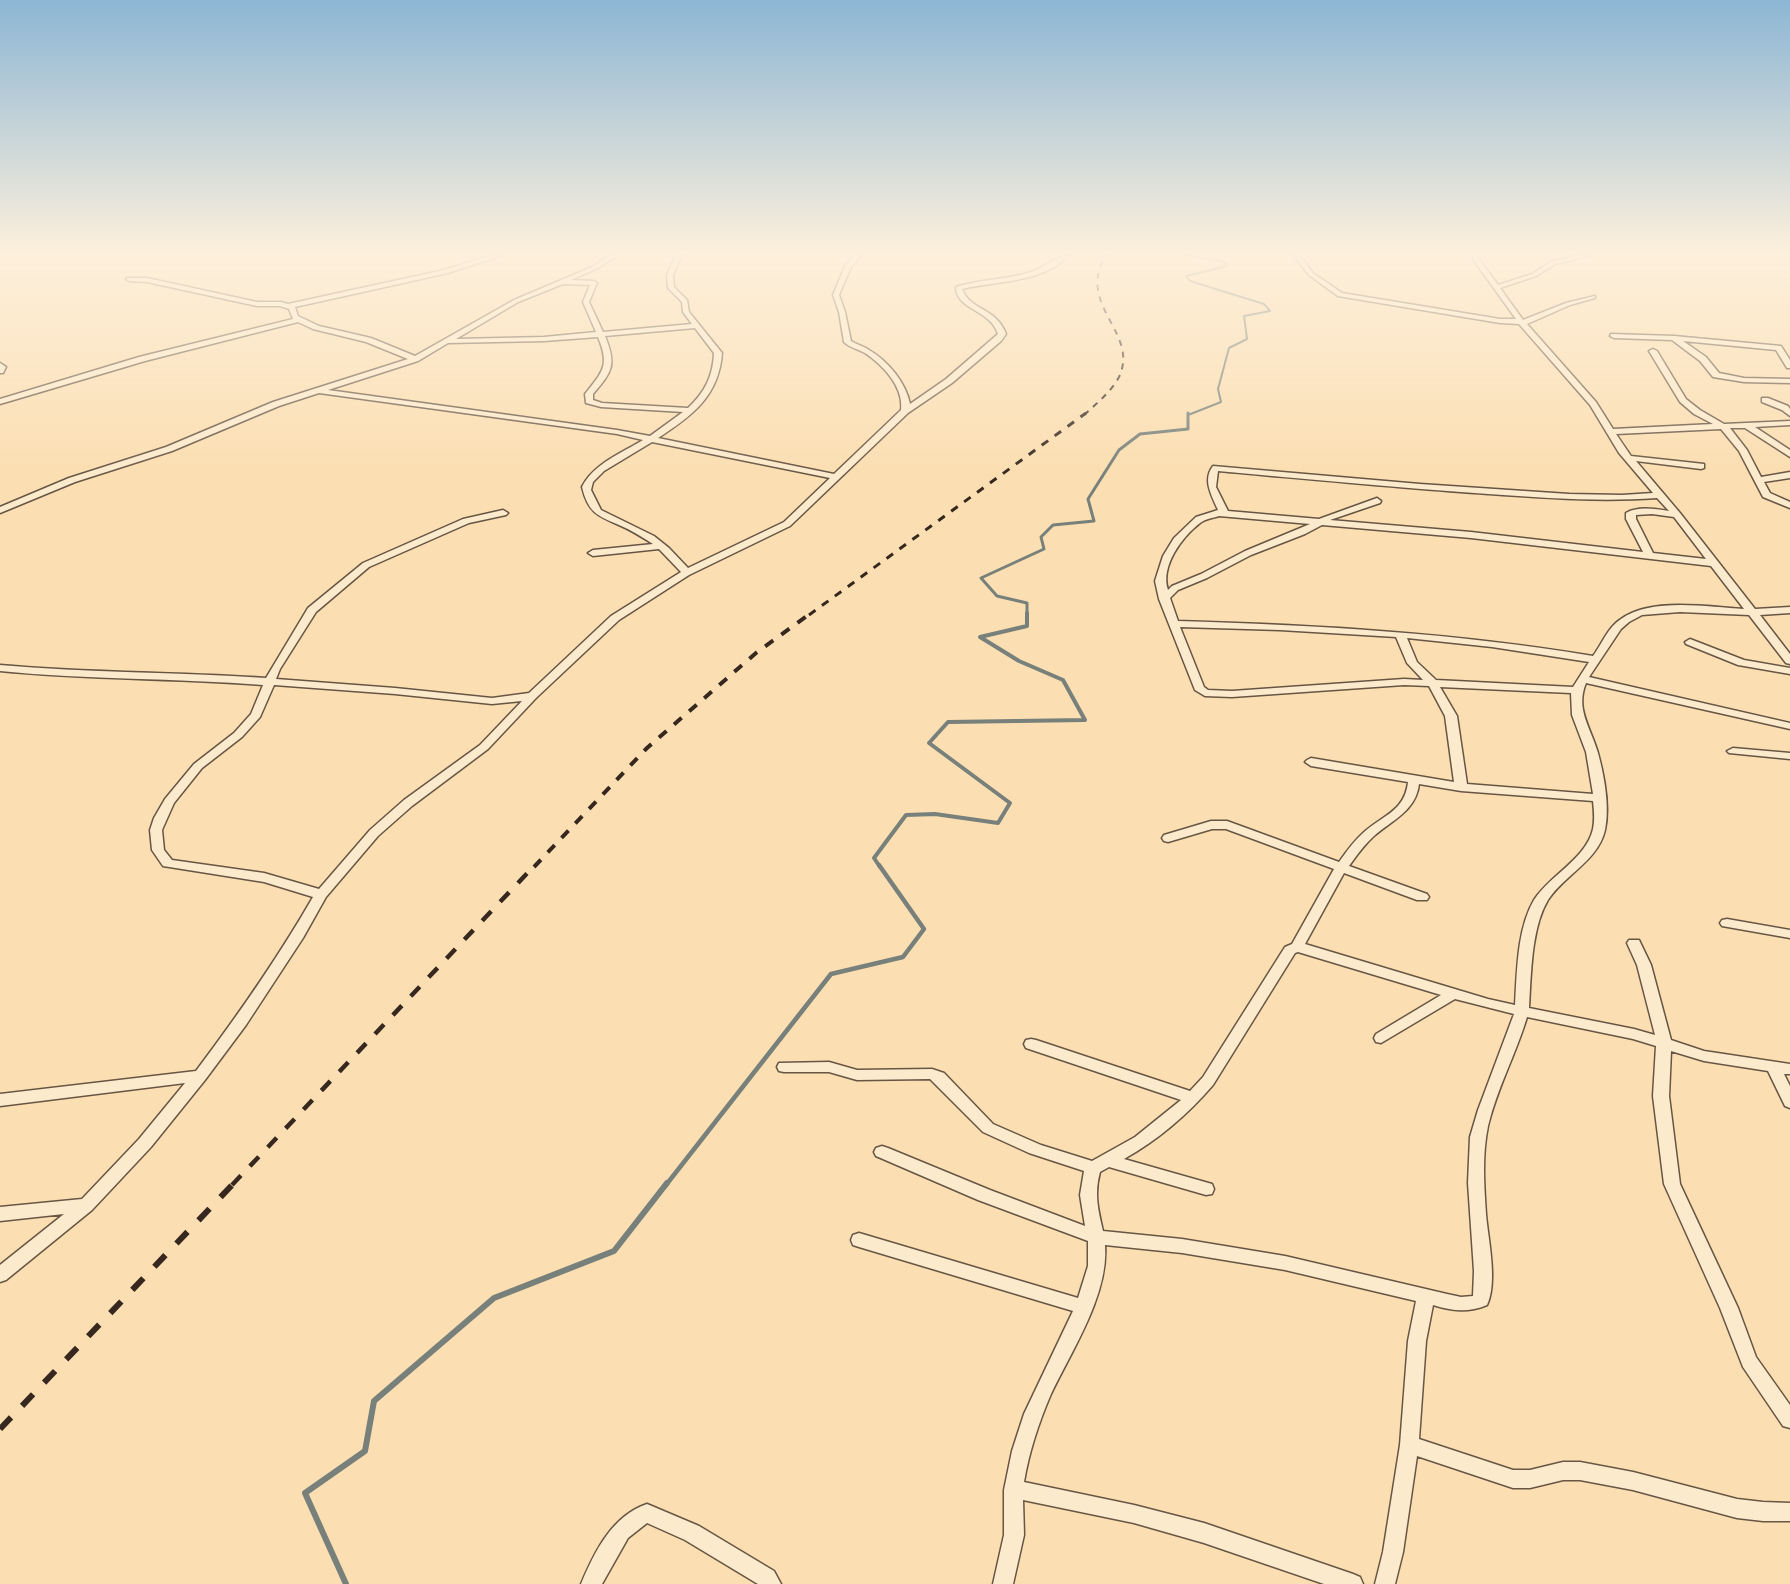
<!DOCTYPE html>
<style>
body{margin:0}
canvas{display:block;background:#fbdeb1}
</style>
<canvas width="1790" height="1584"></canvas>
<script>
const ctx = document.querySelector('canvas').getContext('2d');
ctx.lineJoin = 'round';
function trace(path, color, width, dash) { ctx.strokeStyle = color; ctx.lineWidth = width; ctx.lineCap = dash ? 'butt' : 'round'; ctx.setLineDash(dash || []); ctx.stroke(path); }
function fillPath(path, color) { ctx.fillStyle = color; ctx.fill(path, 'evenodd'); }
trace(new Path2D(`
 M1187,255l37,7 3,4 -41,10 4,5 74,23 6,7 -26,5 3,23 -18,9 -11,41 3,13 -33,13`), '#77807a', 2);
trace(new Path2D(`
 M1027,615v-12l-30,-7 -16,-18 63,-29 -3,-12 12,-12 41,-4 -6,-22 31,-49 21,-16 48,-5v-16`), '#77807a', 3);
trace(new Path2D(`
 M880,867l-6,-9 32,-43 29,-1 63,9 12,-20 -81,-60 19,-21 137,-2 -22,-40 -44,-19 -39,-24 47,-11v-13`), '#77807a', 4);
trace(new Path2D(`
 M666,1185l165,-211 72,-17 21,-28 -45,-64`), '#77807a', 4.5);
trace(new Path2D(`
 M346,1584l-41,-91 60,-42 9,-50 120,-103 120,-47 53,-68`), '#77807a', 6);
const minor = new Path2D(`
 M493,255h10l-55,18 -153,34 3,9 21,10 52,12 44,18 99,-56 78,-33 19,-12h8l-23,14 -25,11 23,1 3,2 -8,19 14,30 89,-8 -9,-12 -1,-10 -14,-14 -1,-13 9,-20h6l-9,20 1,12 13,13 2,12 33,41c-3,43 -30,63 -64,85l176,36 67,-64c3,-23 -18,-45 -36,-57 -7,-4 -15,-5 -21,-11l-5,-30 -6,-17 12,-29 10,-11h7l-11,12 -12,28 6,17 6,29c6,4 13,5 18,9 19,11 37,33 41,54l36,-25 52,-45c-8,-25 -42,-24 -42,-47 24,-8 50,-7 75,-15 12,-4 28,-17 39,-17 -29,29 -72,25 -108,34 8,22 34,18 44,45l-5,7 -49,42 -44,30 -118,113 -101,49 -70,45 -83,78 -48,51 -76,57 -34,30 -52,61 -23,41 -57,87 -41,55 -54,67 -59,63 -86,70 -6,2v-17l64,-51 -64,7v-14l82,-8 57,-60 46,-56 -185,23v-12l196,-23c42,-56 82,-113 117,-174l-49,-15 -101,-16 -11,-16 -2,-20 4,-12 11,-19 29,-35 40,-31 17,-19 12,-29c-88,-7 -175,-5 -263,-14v-6c88,8 177,7 266,13l42,-70 55,-45 100,-44 40,-9 5,3 -2,2 -37,8 -100,44 -53,45 -36,57 -4,10 119,9 97,10 37,-5 82,-77 70,-44 -22,-23 -66,7 -5,-3 5,-3 60,-6c-11,-7 -22,-14 -34,-19 -22,-9 -31,-13 -37,-38 11,-23 40,-34 61,-47l-26,-6 -298,-41 -40,13 -107,45 -97,31 -75,31v-6l69,-29 97,-31 107,-45 135,-43 -42,-17 -53,-13 -15,-7 -153,39 -145,43v-5l139,-42 154,-38 -4,-10 -9,-3h-23l-110,-24 -18,-1 -3,-2 1,-1h20l110,24h24l7,2 156,-34zM563,284l27,1 -7,17 13,30 -52,5 -88,2 62,-37zM695,328l19,25c-1,23 -9,39 -26,55l-86,-5 -9,-3v-6c19,-22 24,-29 12,-58zM598,337c12,29 5,34 -13,57l1,9 15,4 82,5 -33,24 -33,-6 -289,-40 90,-29 30,-18 96,-2zM652,442l178,36 -46,44 -96,46 -19,-20 -15,-12 -53,-26 -10,-20 2,-8 11,-11zM274,685l121,9 97,10 30,-3 -42,44 -76,55 -34,30 -51,59 -55,-16 -92,-13 -8,-10 -2,-20 12,-27 28,-35 40,-31 18,-20z
 M1293,255h6l14,18 29,20 158,26h16l-46,-64h6l22,30 34,-11 19,-12 29,-7h12l-37,9 -19,12 -36,12 23,32 43,-17 29,-7v2l-25,7 -43,19 69,78 17,27 100,-5 -19,-10 -14,-12 -31,-51 4,-2 4,2 29,48 14,11 24,14 66,-3v4l-35,2 35,23v7l-45,-29h-15l17,22 14,27 29,-5v6l-26,4 6,11 20,9v6l-27,-11 -24,-46 -18,-22 -105,5 15,22 73,8v4l-3,1 -65,-8 44,52 75,96 35,-2v6l-30,2 30,39v10l-4,-1 -37,-48 -69,-3 -38,3 -13,7 -8,7 -32,48 201,46v6l-204,-46c-11,26 5,45 12,70 6,22 12,54 7,77 -7,31 -41,45 -57,70 -17,28 -17,76 -19,108l105,21 21,6 -18,-70 -10,-22 2,-3h10l12,25 20,75 33,11 86,13v10h-6l6,12v22l-5,-2 -17,-35 -64,-10 -33,-10 -2,45 11,88 58,124 18,49 34,48v23l-7,-2 -40,-59 -23,-59 -56,-124 -11,-88 3,-50 -23,-7 -106,-22c-11,37 -30,71 -39,109 -6,29 -4,59 -2,88 2,25 12,68 1,91 -19,8 -35,6 -54,0l-7,36 -7,98 94,31h17l33,-8h17l53,10 104,27 26,3 27,1v18h-27l-26,-3 -104,-28 -53,-10h-17l-33,8h-17l-96,-32 -14,96 -8,32h-20l8,-32 17,-107 8,-104 8,-40 -131,-31 -103,-17 -77,-8c4,49 -33,105 -54,149 -12,28 -22,58 -27,88l110,23 70,18 149,51 7,3 3,7h-39l-120,-41 -70,-20 -111,-23 1,35 -11,49h-20l11,-49v-45l8,-39 12,-37 49,-103 -214,-64 -6,-2 -2,-5 2,-5 6,-2 219,65 10,-32v-25l-110,-41 -102,-44 -2,-4 2,-4 6,-2 6,2 102,42 95,36 -5,-31 4,-24 -55,-18 -46,-21 -53,-53 -73,1 -28,-8h-45l-5,-1 -2,-4 2,-4 50,-1 28,8 75,-1 12,4 49,51 48,21 51,16 43,-24 46,-37 -155,-52 -2,-4 2,-4 5,-1 5,1 154,51 13,-14 82,-130 7,-3 42,-75 -108,-40h-14l-44,13 -4,-1 -2,-3 2,-3 47,-14h16l112,41c7,-10 15,-21 24,-29 20,-18 42,-22 45,-51l-97,-16 -6,-4 2,-2 4,-2 143,24 -9,-66 -16,-30 -25,-1 -172,12 -27,-1 -10,-6 -36,-91 -4,-18 8,-25 11,-18 22,-21 22,-7c-6,-14 -16,-30 -5,-44l207,18 149,10 53,1 31,-2 -34,-40 -29,-48 -71,-81 -19,-1 -162,-27 -29,-21zM1218,471c90,8 180,17 270,23 57,4 113,8 169,4l12,13c-14,-2 -31,-5 -43,2v6l17,33 -172,-20 -141,-12 50,-17 1,-2 -4,-3 -58,21 -91,-8 -12,-24zM1652,514l22,3 32,42 -53,-6 -17,-34v-4zM1219,516l91,8 -65,27 -44,23 -29,12 -4,4c-8,-24 14,-53 32,-67 5,-4 13,-5 19,-7zM1322,525l149,13 240,28 33,43c-35,-2 -93,-12 -123,10 -13,8 -19,25 -28,37 -137,-23 -276,-31 -415,-35l-8,-23 8,-8 29,-12 44,-23 54,-21zM1180,627l100,3 116,7 11,26 16,17 -19,-1 -172,12 -24,-1 -4,-3zM1407,638l85,9 97,15 -16,25 -137,-7 -19,-18zM1440,687l131,6 1,22 14,37 7,42 -126,-10 -10,-68zM1419,784l42,7 132,10c1,9 2,19 0,28 -7,30 -43,46 -59,71 -17,29 -17,72 -19,105l-27,-6 -183,-55 39,-71 73,27h10l2,-3 -2,-3 -78,-28c8,-11 15,-21 25,-30 18,-16 42,-25 45,-52zM1298,952l143,43 -65,39 -2,4 2,4 5,1 74,-44 59,15 -36,96 -8,27 -2,46 6,88 -1,25 -12,1 -14,-3 -162,-38 -103,-17 -79,-8c-5,-21 -9,-38 -3,-59l9,-5 97,28 6,-1 2,-5 -2,-5 -88,-25c34,-19 64,-45 89,-74l82,-132z
 M1611,334l63,2 107,10 9,14v8h-3l-11,-18 -93,-9 23,16 13,16 25,5 46,1v4l-46,-1 -31,-5 -13,-16 -28,-21 -58,-2 -4,-2z
 M0,363l6,4 -3,6h-3z
 M1762,398h6l20,8 2,3v7l-8,-6 -20,-8z
 M1690,639l54,21 46,8v6l-52,-9 -52,-21 -1,-2z
 M1733,748l57,5v6l-61,-6 -2,-2z
 M1727,919l63,11v8l-68,-12 -2,-3 2,-3z
 M647,1504l52,22 75,45 7,13h-23l-73,-44 -38,-17 -19,15 -26,46h-21c14,-33 31,-68 66,-80z`);
trace(minor, '#675644', 3);
fillPath(minor, '#fceacc');
trace(new Path2D(`
 M1084,415c13,-12 27,-23 35,-38 21,-45 -44,-71 -13,-122`), '#36281f', 2, [6, 6]);
trace(new Path2D(`
 M809,615l277,-202`), '#36281f', 3, [8, 8]);
trace(new Path2D(`
 M534,867l113,-119 109,-95 55,-40`), '#36281f', 4, [10, 10]);
trace(new Path2D(`
 M232,1185l303,-320`), '#36281f', 4.5, [13, 13]);
trace(new Path2D(`
 M0,1429l234,-246`), '#36281f', 6, [16, 16]);
const sky = ctx.createLinearGradient(0, 0, 0, 477);
sky.addColorStop(0, '#8cb6d4');
sky.addColorStop(0.53, '#fdf0dc');
sky.addColorStop(1, '#fdf0dc00');
ctx.fillStyle = sky;
ctx.fillRect(0, 0, 1790, 477);
</script>
